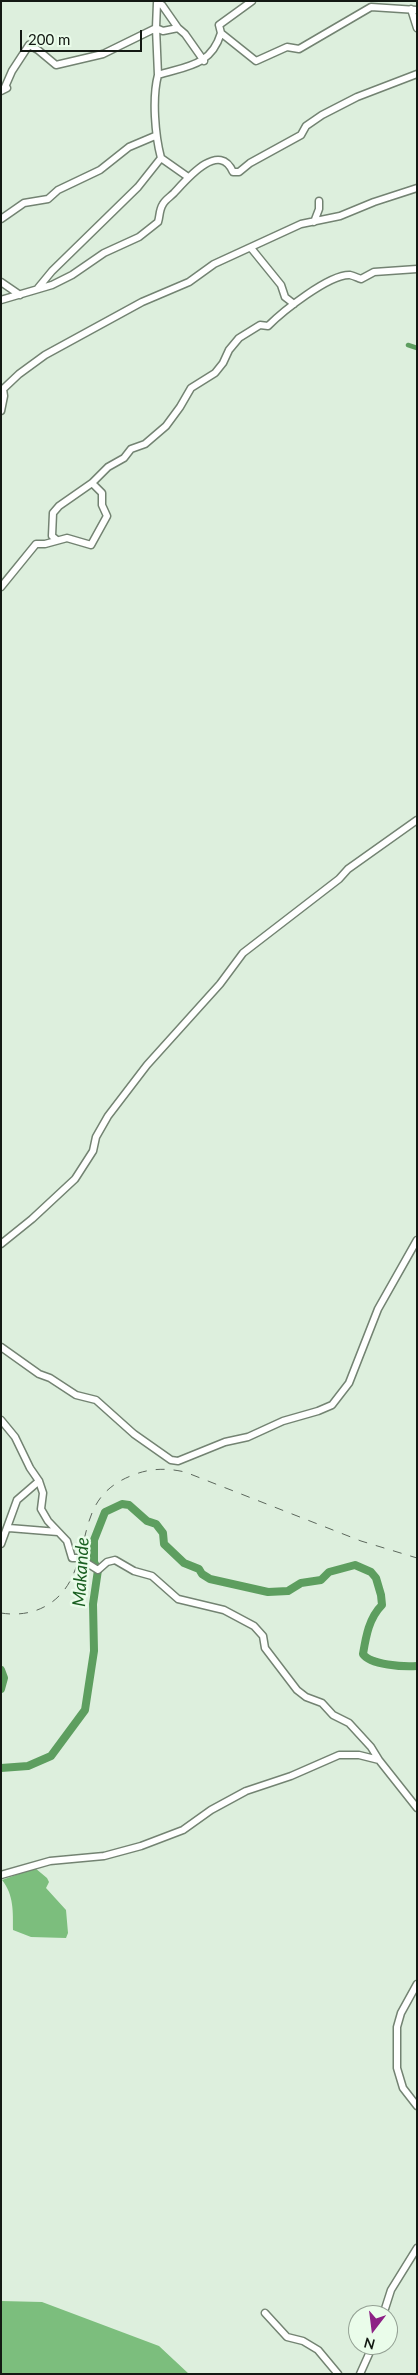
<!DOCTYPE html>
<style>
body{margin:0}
#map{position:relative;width:418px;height:2375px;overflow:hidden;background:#ddefdd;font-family:Lato,sans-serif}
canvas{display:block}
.frame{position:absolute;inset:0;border:2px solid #131913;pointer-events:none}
.north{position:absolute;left:348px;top:2305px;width:50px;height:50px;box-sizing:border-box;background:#eafcea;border:1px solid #94a194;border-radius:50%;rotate:195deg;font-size:14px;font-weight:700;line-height:20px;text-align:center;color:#131913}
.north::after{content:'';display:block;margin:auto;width:18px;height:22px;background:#8d2185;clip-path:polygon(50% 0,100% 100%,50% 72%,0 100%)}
.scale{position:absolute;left:20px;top:30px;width:122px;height:22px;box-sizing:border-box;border:2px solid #131913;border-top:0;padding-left:6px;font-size:15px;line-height:18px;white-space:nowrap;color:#131913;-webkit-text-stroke:4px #eafcea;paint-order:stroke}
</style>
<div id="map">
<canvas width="418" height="2375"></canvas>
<div class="frame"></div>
<div class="north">N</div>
<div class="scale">200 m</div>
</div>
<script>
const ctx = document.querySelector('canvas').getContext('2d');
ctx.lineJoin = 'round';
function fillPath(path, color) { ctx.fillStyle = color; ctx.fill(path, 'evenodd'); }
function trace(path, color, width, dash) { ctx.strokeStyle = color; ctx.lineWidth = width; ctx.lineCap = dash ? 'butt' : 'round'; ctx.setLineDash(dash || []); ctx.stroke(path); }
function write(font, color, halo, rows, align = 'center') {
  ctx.font = font + ' Lato,sans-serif'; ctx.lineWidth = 5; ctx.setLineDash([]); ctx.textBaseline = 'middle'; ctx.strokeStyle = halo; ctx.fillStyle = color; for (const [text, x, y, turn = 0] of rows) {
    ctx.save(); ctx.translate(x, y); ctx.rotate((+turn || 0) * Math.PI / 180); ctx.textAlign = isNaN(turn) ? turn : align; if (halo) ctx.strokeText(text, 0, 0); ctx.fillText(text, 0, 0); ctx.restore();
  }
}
fillPath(new Path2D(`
 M35,1868l12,10 2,4 -3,6 20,22 2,23 -2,5 -35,-1 -18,-7c0,-18 1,-35 -11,-50z
 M1,2301l41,1 117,44 30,28h-188z`), '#7cbe7d');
trace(new Path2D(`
 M408,345l9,3`), '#5d9e5f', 4.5);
trace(new Path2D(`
 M1,1670l3,8 -3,11
 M1,1768l27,-2 23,-10 34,-46 9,-59 -1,-47 5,-34 -4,-8v-22l11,-28 17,-8 7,1 18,16 9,3 7,9 1,11 20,19 15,6 3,5 8,5 58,13 20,-1 13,-8 20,-3 8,-8 26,-7 16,7 5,6 5,17 1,10c-13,13 -16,31 -19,49 7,11 41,13 54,12`), '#5d9e5f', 8);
const minor = new Path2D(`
 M252,1l-33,24 2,8 35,28 31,-14 12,2 72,-42 46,3
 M411,9l6,19
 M158,75l-2,-47 7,3 15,-3 7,6 19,27
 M1,91l6,-3 -2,-1 7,-16 17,-26 9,5 18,15 47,-11 53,-26 1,-25 5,2 16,23
 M161,158l27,19
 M1,219l23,-16 24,-4 10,-9 42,-20 29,-23 26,-11
 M314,222l5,-13v-8
 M251,248l30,37 4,12 9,7
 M1,282l19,13
 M38,288l14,-17 86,-84 23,-29c-6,-23 -9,-60 -3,-83 29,-9 53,-9 63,-42
 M1,300l51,-15 20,-10 32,-22 35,-16 19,-15c2,-6 1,-12 5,-18 2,-4 7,-7 11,-11 12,-13 45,-53 59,-21h6l11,-9 51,-28 5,-9 16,-11 35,-18 60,-23
 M1,391l18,-17 26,-19 97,-53 47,-20 25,-18 87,-40 39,-8 34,-14 43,-14
 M1,411l3,-15 -1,-7
 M57,540l-5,-4 1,-23 6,-7 33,-23 16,-16 16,-9 7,-9 14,-5 21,-18 14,-19 11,-19 24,-15 8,-10 6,-13 10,-12 21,-13 8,1c14,-14 61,-52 82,-51 4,1 8,3 11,4l13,-7 43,-3
 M1,587l35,-43h9l22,-6 24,7 16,-29 -5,-11v-12l-10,-10
 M1,1244l31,-25 43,-40 18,-28 3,-14 12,-21 39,-51 73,-81 23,-31 96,-74 9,-10 69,-49
 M1,1347l38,27 11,4 26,17 20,5 38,34 37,26 7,1 47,-19 23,-5 35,-16 35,-10 14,-6 17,-22 29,-74 39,-69
 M1,1420l14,17 15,31 9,13 4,12 -2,16 7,12 19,20 5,17h7l19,12 9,-8 8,-2 19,11 18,5 26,23 46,11 30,16 9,10 2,12 32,42 9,7 16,6 11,12 16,8 22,24 8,13
 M9,1528l49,4
 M1,1544l16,-44 22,-19
 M1,1875l49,-14 54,-5 37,-10 42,-16 28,-20 35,-19 45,-15 48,-21h20l20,5 38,48
 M417,1984l-16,29 -4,14v41l6,20 14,18
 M265,2313l22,24 16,4 15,9 20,24
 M383,2315l8,-25 26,-42
 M360,2374l13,-29`);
trace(minor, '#738372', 9);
trace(minor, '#fff', 6);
trace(new Path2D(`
 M1,1613c31,5 59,-8 72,-38 18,-40 8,-80 60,-100 18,-7 34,-7 52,-3l176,69 56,17`), '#5c675c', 1, [9, 9]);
write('italic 18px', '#195e20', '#eafcea', [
 ["Makande",81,1572,-87]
]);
</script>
